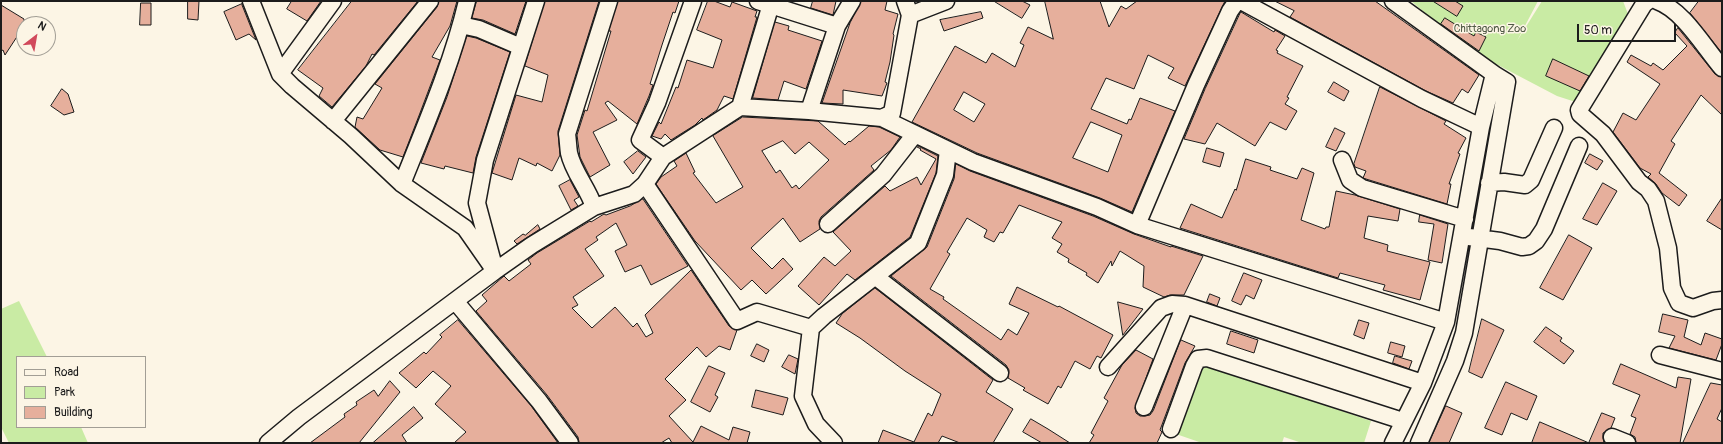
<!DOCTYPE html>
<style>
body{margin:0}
#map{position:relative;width:1723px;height:444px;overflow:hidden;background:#fcf5e5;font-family:Pangolin,sans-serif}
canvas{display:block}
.frame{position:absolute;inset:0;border:2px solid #1c1c1c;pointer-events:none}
.legend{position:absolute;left:16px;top:356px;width:130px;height:72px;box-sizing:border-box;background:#fcf5e5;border:1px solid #a29e95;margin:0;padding:5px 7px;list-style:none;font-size:12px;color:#1c1c1c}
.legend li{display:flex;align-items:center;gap:8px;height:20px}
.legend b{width:20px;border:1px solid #a29e95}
.north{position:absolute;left:16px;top:16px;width:40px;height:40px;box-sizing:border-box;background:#fcf5e5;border:1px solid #a29e95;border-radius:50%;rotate:31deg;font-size:11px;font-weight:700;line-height:16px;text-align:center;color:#1c1c1c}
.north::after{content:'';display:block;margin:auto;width:14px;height:18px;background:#d1495b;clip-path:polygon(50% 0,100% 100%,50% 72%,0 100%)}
.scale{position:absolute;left:1577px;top:24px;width:99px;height:18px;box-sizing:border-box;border:2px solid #1c1c1c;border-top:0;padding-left:5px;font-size:12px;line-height:14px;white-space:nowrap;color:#1c1c1c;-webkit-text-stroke:3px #fcf5e5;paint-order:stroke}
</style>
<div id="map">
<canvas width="1723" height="444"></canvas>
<div class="frame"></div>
<ul class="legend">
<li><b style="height:5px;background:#fcf5e5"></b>Road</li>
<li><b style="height:11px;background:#c9eba4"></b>Park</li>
<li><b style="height:11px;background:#e6af9c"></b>Building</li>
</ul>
<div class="north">N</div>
<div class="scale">50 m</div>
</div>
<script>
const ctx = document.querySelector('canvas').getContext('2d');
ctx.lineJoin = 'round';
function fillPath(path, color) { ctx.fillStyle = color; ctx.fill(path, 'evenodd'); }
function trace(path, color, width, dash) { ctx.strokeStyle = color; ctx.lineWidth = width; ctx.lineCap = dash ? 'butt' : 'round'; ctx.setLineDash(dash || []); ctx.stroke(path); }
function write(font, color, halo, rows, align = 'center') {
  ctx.font = font + ' Pangolin,sans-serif'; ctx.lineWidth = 3; ctx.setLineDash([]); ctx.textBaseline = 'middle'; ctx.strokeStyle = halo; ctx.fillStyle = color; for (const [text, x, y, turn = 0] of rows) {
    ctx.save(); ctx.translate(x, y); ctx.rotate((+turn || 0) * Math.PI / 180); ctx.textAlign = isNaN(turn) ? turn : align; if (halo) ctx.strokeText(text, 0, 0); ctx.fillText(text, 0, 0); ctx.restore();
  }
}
fillPath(new Path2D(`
 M1411,1h127l-21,40 25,-40h81l8,21 -43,84 -31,-10 -61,-32 -7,3z
 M19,301l28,56h-30v70h64l7,16h-79l-8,-16v-118z
 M1200,363l171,58 -7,22h-62l-18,-6 -2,6h-80l-26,-9z`), '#c9eba4');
const building = new Path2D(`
 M188,1h11l-1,19 -10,-1z
 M292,1h29l-14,20 -20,-12z
 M352,1h66l-44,54 -2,-1 -6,12 -34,41 -13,-11 4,-8 -25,-18z
 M439,1h18l-7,25 -18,31 8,3 -20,53 -17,44 -23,-7 -25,-23 2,-10 6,2 19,-31 -7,-4 62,-77z
 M477,1h49l-11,33 -32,-14 -11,-2z
 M545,1h54l-41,130 2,24 -8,16 -15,-8 -1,3 -17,-8 -7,22 -20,-7 24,-78 26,7 6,-27 -23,-9z
 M618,1h61l-4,12 -2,-1 -11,33 -12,39 3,1 -4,11 -12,28 -29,-23 -3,2 12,17 -24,12 17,33 -20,12 -10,-20 -3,-22 8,-25 2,1 24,-80h-2z
 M708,1h6l16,6 2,-5 25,9 -2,6h2l-24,82 -9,-3 -7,14 -14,10 -1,-2 -7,7 -24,15 -6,-6 -4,5 -9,-3 7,-14 2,2 15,-37 2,1 9,-28 26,8 9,-28 -25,-10z
 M813,1h23l-3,14 -22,-7z
 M861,1h26l-2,9 13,4 -5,20 1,1 -4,27 -5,20 2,1 -5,13 -39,-6v14l-21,-1 28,-80z
 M994,1h28l8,4 -8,13z
 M1045,1h55l9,26 12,-21 5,3 11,-8h88l-40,85 -17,-8 6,-10 -26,-13 -14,34 -28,-11 -15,31 36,15 2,-5 2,1 9,-22 35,13 -43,101 -32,-14 -123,-45 -65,-31 43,-76 31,17 6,-10 23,14 9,-22 -4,-2 8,-16 25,12zM964,92l21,12 -11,18 -20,-12zM1091,122l31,13 -14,37 -35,-14z
 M1275,1h100l104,74 -11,18 -6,-4 -9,14 -27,-12 -136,-74 4,-6z
 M1433,1h22l8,5 -6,10z
 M1699,1h23v52l-32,-40z
 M141,3h10v22h-11z
 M242,4v1l14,35 -7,-6 -13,6 -12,-28z
 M1,5l23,14v7l-19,29 -2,-5 -2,1z
 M981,12l2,6 -39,13 -4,-11z
 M1241,12l33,20 1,-2 10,6 -9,14 2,1 -1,2 26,13 -16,31 2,1 -4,6 12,7 -11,19 -16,-8 -15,24 -38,-23 -12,21 -21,-5 21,-50z
 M1445,18l29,18 2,-4 10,5 -7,14 -38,-27z
 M775,22l14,4 -1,4 34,11 -16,48 -22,-8 -6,19 -25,-2z
 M1678,28l37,46 7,3v38l-21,-20 -30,46 4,3 -16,29 28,22 -8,11 -17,-13 -6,-9 -8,-7 3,-3 -11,-6 -27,-36 10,-19 13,7 24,-36 -33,-22 4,-7 20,11 2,-3 10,7 24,-24 -12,-13z
 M467,36l9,2 34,14 -34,105 -3,16 -28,-7 -1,3 -23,-6 26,-66z
 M1553,59l36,17 -9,15 -34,-15z
 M1334,82l15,9 -5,10 -16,-9z
 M1380,87l66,34 -2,3 22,14 -8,15 2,1 -11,30h2l-4,20 -81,-25 -3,-1 3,-7 -11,-4 -1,-3z
 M62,89l6,5 6,18 -10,3 -13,-9z
 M743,117l75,4 27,24 4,-4 1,1 19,-16 10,1 21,10 -9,13 -20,16 3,4 -53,47 -2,4 1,8 -20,13 -17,-24 -32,30 21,21 11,-11 10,11 -27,25 -14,-14 -11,10 -46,-49 -39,-57 5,-7 16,-11 -3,-5 12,-8 9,19 -2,1 23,30 27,-16 -30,-51zM783,141l12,13 14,-12 20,18 -30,29 -3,-4 -4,3 -12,-18 -4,3 -14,-22z
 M1335,128l10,5 -9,18 -10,-4z
 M918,146l20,10 -2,17 -26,64 -55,43 -8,-6 -28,31 -21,-19 26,-29 11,9 16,-15 -18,-19 52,-46 5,5 27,-14 4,8 15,-26 -16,-9 1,-1 -4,-2z
 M1207,148l17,5 -4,14 -17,-5z
 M638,151l8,6 -13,17 -9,-12z
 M1590,154l13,7 -6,9 -12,-7z
 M1246,159l25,8 -1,3 27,9 5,-11 12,5 -13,47 24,9 1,-2h3l7,-36 19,4 45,14 -2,12 -30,-5 -4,22 24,7 -1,6 43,11 -10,38 -37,-10 2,-5 -45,-12 -2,5 -158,-50 11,-24 31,14 13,-29 1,1z
 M956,164l14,7 123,45 41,18 37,13v-1l32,10 -19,39h-14l-6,2 -21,-10 1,-21 -24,-15 -8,15 -1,-5 -13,22 -12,-8 1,-2 -19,-11 1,-3 -12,-7 5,-8 -10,-6 10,-16 -43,-17 -16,28 -3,-1 -6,10 -10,-5 3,-7 -20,-12 -20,34 3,2 -20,35 14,8 -1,2 58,41 7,-11 9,6 12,-22 -20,-9 8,-17 41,20 1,-1 54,29 -12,23 -4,-2 -7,13 -15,-8 -14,27 -3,-2 -10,18 -25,-14 2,-2 -17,-10 1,-8 -3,-5 -115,-89 36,-29 27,-68z
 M570,180l9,17 -5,3 4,6 -7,4 -12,-24z
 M1603,183l14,8 -20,34 -14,-6z
 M1722,198v32l-15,-9z
 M642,199h1l45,67 -37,19 -10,-20 -16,7 -10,-21 12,-6 -11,-22 -20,14 2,3 -13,9 19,27 -31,21 5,8 -6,3 20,20 23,-21 18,20 4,-4 9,14 7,-4 -8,-18 46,-45 38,56 8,4 -7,20 -11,-4 -13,11 -9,-10 -32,32 21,21 -17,16 24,26 8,-16 28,14 4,-13 17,5 -3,11h-75l-3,-5 -8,5h-82l-1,-6 -31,-42 -71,-84 11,-10 -5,-6 22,-19 5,5 22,-17 -3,-4 9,-7 53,-32 1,1 13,-8 2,1 24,-9z
 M1420,215l28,9 -6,39 -14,-3 6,-36 -15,-2z
 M538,225l2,4 -23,15 -3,-3 9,-7 2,1z
 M1569,235l23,13 -29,52 -23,-12z
 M1244,273l18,7 -8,19 -8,-4 -5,10 -9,-4z
 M875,288l118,92 -7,12 27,17 -20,34h-33l-18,-7 -4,7h-60l5,-13 31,12 14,-29 4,3 9,-22 -36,-23 -45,-33 -24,-15 6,-9z
 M1210,294l10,4 -3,8 -10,-4z
 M1118,302l25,7 -20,26z
 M1663,314l25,6 -4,17 17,8 4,-12 17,6v5l-6,16 -47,-12 6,-12 -16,-4z
 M1482,319l22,11 -22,48 -13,-6z
 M458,320l74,87 26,36h-104l12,-11 -31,-28 16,-18 -18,-15 -17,17 -17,-15 25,-21 2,2 16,-17 -2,-2z
 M1359,320l10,3 -5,16 -10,-4z
 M1546,327l16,11 -2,3 14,10 -10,13 -30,-22z
 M1231,331l27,9 -4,13 -27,-9z
 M1181,340l14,6 -10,17 -25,67 2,2 -5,11h-68l5,-8 -3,-2 17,-32 -4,-3 18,-33 14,-15 17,9 -18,49 1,5 4,3h5l5,-1 3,-4z
 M1391,342l14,4 -3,11 -14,-4z
 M757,344l12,6 -5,12 -13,-6z
 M789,355l9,4 -3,15 -13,-7z
 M1395,356l17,5 -3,8 -16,-6z
 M1621,364l55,24 2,-11 13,2 -11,64h-44l-1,-6 -5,-3 6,-16 -5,-2 9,-21 -27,-11z
 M709,366l16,7 -10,22 3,2 -8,15 -19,-10z
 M390,381l10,11 -41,51h-49l35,-26 -1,-3 13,-9 -1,-3 18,-12 4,6z
 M1506,382l31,14 -10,24 -16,-7 -9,22 -17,-7z
 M1711,383l11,2v23l-5,11 5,3v21h-39z
 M756,390l32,8 -5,17 -31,-8z
 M1446,406l16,7 -13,30h-20z
 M414,407l9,11 -21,17 5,8h-34z
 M1602,413l13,5 -4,10 -8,5v5l1,5h-15z
 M1031,419l17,10 22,14h-28l-19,-11z
 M1540,422l49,21h-57z`);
fillPath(building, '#e6af9c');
trace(building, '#1c1c1c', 1);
const minor = new Path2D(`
 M251,1l29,73 12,12 59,50 51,48 63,44 30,43
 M758,1l79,25
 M1241,1l181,98 59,28
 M1393,1l101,73 13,8 -43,251 -9,28 -36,82
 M1648,1l-4,3 -65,106 1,4 23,20 36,48 9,7 8,12 12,47 4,40 7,15 14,5 20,-7 9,-1
 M1657,1c26,9 47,46 65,67
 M910,15l36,-14
 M461,25l18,4 42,18
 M280,74l53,-73
 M740,107l32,-106
 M809,111l28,-85 15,-25
 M882,118l91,44 124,45 40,18 59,-140 34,-74 7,-10
 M333,121l97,-120
 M663,157l-23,-17 17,-37 36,-102
 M1342,160l8,20 12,8 103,31
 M1489,183l15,-1 21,3 6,-5 23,-52
 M402,184c24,-60 50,-120 65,-183
 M645,184l92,137 20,-9 54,16 13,-12 94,-73 27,-68 3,-25
 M594,207c-6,-19 -21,-35 -25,-54 -1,-7 -1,-13 -2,-19l42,-133
 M828,224l55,-49 32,-41
 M1137,225l309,97
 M1469,237l31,4 22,6 7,-1 7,-5 8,-12 35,-83
 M492,259l-15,-56 8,-43 51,-159
 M876,277l124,96
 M455,301l84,100 31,42
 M811,328l-8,68 13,28 18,19
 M1660,355l62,16
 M1108,367l53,-59 11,-4 13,1 238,78
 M1144,407l41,-102
 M1171,429l23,-63 4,-7 9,-1 196,63
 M1612,437l15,6
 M268,443l31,-26 196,-146 37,-26 62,-38 40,-13 11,-10 18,-27 77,-50 69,4 73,7 10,-5 18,-98 -5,-14
 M1393,443l30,-60 23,-61 35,-195 13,-53`);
trace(minor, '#1c1c1c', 19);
trace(minor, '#fcf5e5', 16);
write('11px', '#505a45', '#fcf5e5', [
 ["Chittagong Zoo",1490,29]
]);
</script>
